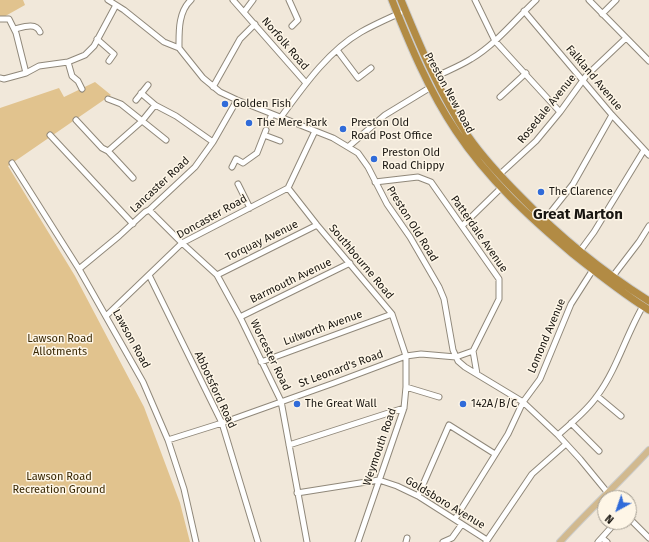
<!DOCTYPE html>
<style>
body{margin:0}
#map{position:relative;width:649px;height:542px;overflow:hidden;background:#f1e8da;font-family:"Fira Sans",sans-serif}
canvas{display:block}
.north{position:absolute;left:597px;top:490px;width:40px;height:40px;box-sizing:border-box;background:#fef6e7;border:1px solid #a29c91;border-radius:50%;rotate:220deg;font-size:11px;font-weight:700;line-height:16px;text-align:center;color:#191611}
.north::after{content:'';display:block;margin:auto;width:14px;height:18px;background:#306bd9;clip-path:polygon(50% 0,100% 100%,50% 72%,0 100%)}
</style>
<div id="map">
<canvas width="649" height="542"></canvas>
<div class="north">N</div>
</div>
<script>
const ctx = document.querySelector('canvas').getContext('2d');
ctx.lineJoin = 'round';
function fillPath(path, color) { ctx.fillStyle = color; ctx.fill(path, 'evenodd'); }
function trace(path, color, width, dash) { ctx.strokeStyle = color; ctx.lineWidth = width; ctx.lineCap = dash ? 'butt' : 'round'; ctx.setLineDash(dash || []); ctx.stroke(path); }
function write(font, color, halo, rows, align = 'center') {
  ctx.font = font + ' "Fira Sans",sans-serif'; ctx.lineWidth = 3; ctx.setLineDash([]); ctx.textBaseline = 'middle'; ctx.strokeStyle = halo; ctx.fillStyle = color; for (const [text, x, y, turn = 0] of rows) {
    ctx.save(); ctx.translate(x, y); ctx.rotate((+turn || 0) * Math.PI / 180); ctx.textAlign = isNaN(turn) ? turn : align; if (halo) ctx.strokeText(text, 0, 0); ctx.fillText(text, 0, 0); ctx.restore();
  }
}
fillPath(new Path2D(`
 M0,0h23l2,5 -25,14z
 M95,82l16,13 -103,71 67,110 69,131 36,96 10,39h-190v-434l59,-20 5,9z`), '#e1c38e');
const minor = new Path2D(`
 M108,0l16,10 40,32 15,6
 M191,0c-13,12 -12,32 -12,48l24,30 17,14 17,8 96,38 25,15 10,14 19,37 23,33 29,50 5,12 9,51 5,11 7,6 58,35 35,33 22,24 32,39
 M233,0l73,83
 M289,0l9,20 -6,6
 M475,0l20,41 65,71
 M589,0l60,61
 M524,11l88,104 37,40
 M244,12l9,-12
 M602,14l14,-14
 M0,19h9l7,14 10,40
 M15,29c8,-2 21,-7 25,3
 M97,39l17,15 -5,7
 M337,50l21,28 13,-10
 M68,62l4,14 6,5 4,8
 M435,77c12,-6 25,-11 36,-18 25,-15 44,-39 65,-59
 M0,78l4,1 22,-6 13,-7 29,-4 17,-7 9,-9 22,-41
 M213,87l27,-48 15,-15
 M141,93l14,12
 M500,97l26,-24
 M108,99l13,5 45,36
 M136,100l12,-15
 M281,117c22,-30 47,-66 80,-85 12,-7 26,-13 39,-19
 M76,120l26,28 6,3 25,27
 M268,124l4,-10
 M50,135l83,89
 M264,135l16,6
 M348,147l37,-32 46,-28
 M108,151l34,-30 13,-16 21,11 37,26
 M12,163l67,106 64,113 25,58 16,49 12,53
 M232,167l4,-8 7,4 14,-10 9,-23
 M499,175l37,-34 24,-29 26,-36 40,-38
 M375,182l43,-5 13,5 68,97v20l-26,52 4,23
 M238,184l12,24
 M288,188l29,37 75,89 14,42v31l-2,21 -46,134
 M149,210l33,33 35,32 23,42 41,84 26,141
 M543,222l30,-38 39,-69
 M462,226l39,-38
 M580,251l14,-19 50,-82
 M79,269l40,-33 26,-24 4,-2 46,-43 18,-25 24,-42
 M149,275l73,148 36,119
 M217,275l100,-50
 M613,276l26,-34 10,-16
 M106,316l76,-73 106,-55 27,-57
 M240,317l110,-54
 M261,362l131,-48
 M406,387l33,10
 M597,396l24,20
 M571,423l28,28
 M558,435c13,-12 29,-24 39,-39 20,-27 29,-61 46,-90
 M168,440l54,-17 112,-40 72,-27 15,-2 35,3 17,-6
 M289,445l115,-37
 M297,493l82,-13 18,6 21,10 69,44
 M418,496l31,-71 46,29
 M629,518l20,20
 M455,519l53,-85 15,-32 17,-23 31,-75 23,-36
 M602,538l5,4
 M406,542l1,-4
 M443,542l9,-4 10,-14
 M486,542l46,-68 34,-30
 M598,542l18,-20`);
const major = new Path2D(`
 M560,542c29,-32 60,-60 89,-92`);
const highway = new Path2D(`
 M392,0c18,45 37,91 64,131 32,48 73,86 117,123 25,20 49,39 76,56
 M401,0c19,46 39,95 67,136 16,23 34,42 54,62 38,39 81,74 127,103`);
trace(minor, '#90887a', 7);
trace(major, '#cccccb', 8);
trace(highway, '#cccccb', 9);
trace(minor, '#fff', 5);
trace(major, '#d1b98f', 6);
trace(highway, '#b28b44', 7);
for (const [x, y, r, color] of [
 [225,104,4,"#306bd9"],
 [249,123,4,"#306bd9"],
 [343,129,4,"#306bd9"],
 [374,159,4,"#306bd9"],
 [541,192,4,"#306bd9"],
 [297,404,4,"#306bd9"],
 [463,404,4,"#306bd9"]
]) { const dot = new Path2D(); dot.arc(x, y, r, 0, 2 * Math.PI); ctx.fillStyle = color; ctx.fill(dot); trace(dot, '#fef6e7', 1.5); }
write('11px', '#191611', '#fef6e7', [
 ["Norfolk Road",285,44,49],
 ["Falkland Avenue",594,78,50],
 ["Preston New Road",449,93,61],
 ["Rosedale Avenue",547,109,-51],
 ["Lancaster Road",160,185,-43],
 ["Doncaster Road",212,217,-29],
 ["Preston Old Road",412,224,58],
 ["Patterdale Avenue",479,234,55],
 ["Torquay Avenue",262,241,-26],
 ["Southbourne Road",361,262,50],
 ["Barmouth Avenue",291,281,-26],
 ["Lulworth Avenue",323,328,-20],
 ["Lomond Avenue",547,336,-67],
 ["Lawson Road",131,339,61],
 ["Worcester Road",270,355,64],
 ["St Leonard's Road",341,369,-20],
 ["Abbotsford Road",215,390,65],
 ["Weymouth Road",380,447,-71],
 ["Goldsboro Avenue",445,503,31]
]);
write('11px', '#191611', '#fef6e7', [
 ["Golden Fish",233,104],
 ["The Mere Park",257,123],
 ["Preston Old",351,123],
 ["Road Post Office",351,136],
 ["Preston Old",382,153],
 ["Road Chippy",382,166],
 ["The Clarence",549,192],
 ["The Great Wall",305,404],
 ["142A/B/C",471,404]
], 'left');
write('11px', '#382703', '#fef6e7', [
 ["Lawson Road",60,339],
 ["Allotments",60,352],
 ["Lawson Road",59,477],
 ["Recreation Ground",59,490]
]);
write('bold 15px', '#191611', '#fef6e7', [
 ["Great Marton",578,215]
]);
</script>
